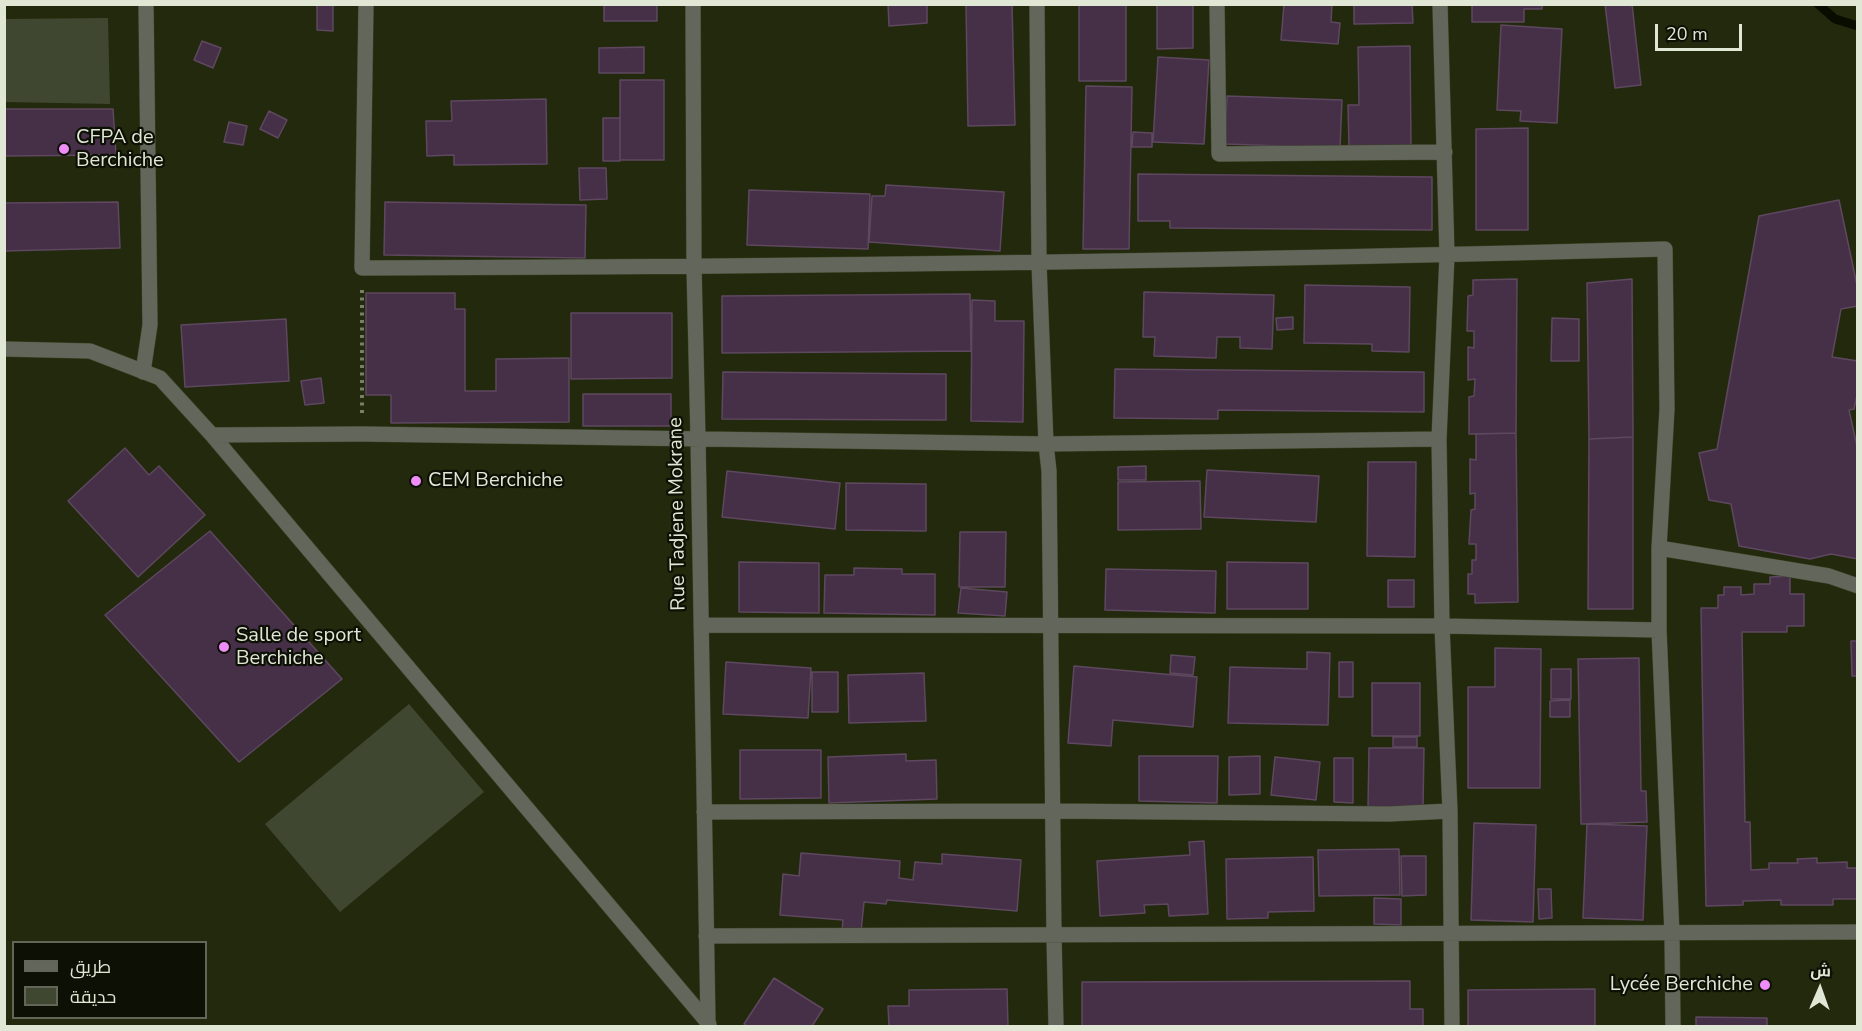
<!DOCTYPE html>
<meta charset="utf-8">
<style>
body{margin:0}
#map{position:relative;width:1862px;height:1031px;overflow:hidden;background:#22290c;font-family:"Nunito Sans",Cairo,sans-serif}
canvas{display:block}
.frame{position:absolute;inset:0;border:6px solid #e1e7d5;pointer-events:none}
.legend{position:absolute;left:12px;top:941px;width:195px;height:78px;box-sizing:border-box;background:#0d1005;border:2px solid #626658;margin:0;padding:8px 10px;list-style:none;font-size:18px;color:#e1e7d5}
.legend li{display:flex;align-items:center;gap:12px;height:30px}
.legend b{width:30px;border:2px solid #626658}
.north{position:absolute;left:1790px;top:959px;width:60px;height:60px;-webkit-text-stroke:4px #0d1005;paint-order:stroke;rotate:2deg;font-size:16px;font-weight:700;line-height:24px;text-align:center;color:#e1e7d5}
.north::after{content:'';display:block;margin:auto;width:21px;height:27px;background:#e1e7d5;clip-path:polygon(50% 0,100% 100%,50% 72%,0 100%)}
.scale{position:absolute;left:1655px;top:24px;width:87px;height:27px;box-sizing:border-box;border:3px solid #e1e7d5;border-top:0;padding-left:8px;font-size:18px;line-height:21px;white-space:nowrap;color:#e1e7d5;-webkit-text-stroke:4px #0d1005;paint-order:stroke}
</style>
<div id="map">
<canvas width="1862" height="1031"></canvas>
<div class="frame"></div>
<ul class="legend">
<li><b style="height:8px;background:#63675b"></b>طريق</li>
<li><b style="height:16px;background:#404730"></b>حديقة</li>
</ul>
<div class="north">ش</div>
<div class="scale">20 m</div>
</div>
<script>
const ctx = document.querySelector('canvas').getContext('2d');
ctx.lineJoin = 'round';
function fillPath(path, color) { ctx.fillStyle = color; ctx.fill(path, 'evenodd'); }
function trace(path, color, width, dash) { ctx.strokeStyle = color; ctx.lineWidth = width; ctx.lineCap = dash ? 'butt' : 'round'; ctx.setLineDash(dash || []); ctx.stroke(path); }
function write(font, color, halo, rows, align = 'center') {
  ctx.font = font + ' "Nunito Sans",sans-serif'; ctx.lineWidth = 4.5; ctx.setLineDash([]); ctx.textBaseline = 'middle'; ctx.strokeStyle = halo; ctx.fillStyle = color; for (const [text, x, y, turn = 0] of rows) {
    ctx.save(); ctx.translate(x, y); ctx.rotate((+turn || 0) * Math.PI / 180); ctx.textAlign = isNaN(turn) ? turn : align; if (halo) ctx.strokeText(text, 0, 0); ctx.fillText(text, 0, 0); ctx.restore();
  }
}
fillPath(new Path2D(`
 M108,18l2,86 -105,-2v-83z
 M409,704l75,88 -144,120 -75,-88z`), '#404730');
trace(new Path2D(`
 M1818,4l17,15 23,7`), '#080d00', 9);
const building = new Path2D(`
 M604,4h53v17h-53z
 M888,4h39v19l-38,3z
 M966,4h46l3,121 -47,1z
 M1079,4h47v77h-47z
 M1157,4h36v44l-36,1z
 M1284,4h48l-1,18 9,1 -2,21 -57,-4z
 M1354,4h58l1,19 -59,1z
 M1472,4h70v5h-18v13h-52z
 M1605,4h27l9,81 -26,3z
 M317,5h16v26l-16,-1z
 M1501,25l61,4 -5,94 -37,-2 1,-10 -24,-1z
 M202,41l19,7 -8,20 -19,-8z
 M1410,46l1,101h-62l-1,-42h11l-1,-58z
 M644,47v26h-45v-25z
 M1158,57l51,3 -5,84 -51,-2z
 M620,80h44v80h-44z
 M1086,86l46,1 -3,162h-46z
 M1227,96l115,4 -2,48 -115,-4z
 M546,99l1,65 -93,1v-10l-27,1 -1,-35h26l-1,-20z
 M4,109h109l3,46 -112,1z
 M269,111l18,9 -9,18 -18,-9z
 M603,118h17v43h-17z
 M229,122l18,4 -4,19 -19,-3z
 M1528,128v102h-52v-101z
 M1133,132l19,1v14h-20z
 M579,168h27l1,31 -27,1z
 M1138,174l294,3v53l-262,-2v-7h-32z
 M886,185l118,7 -4,59 -131,-9 3,-46h13z
 M749,190l121,4 -2,55 -121,-4z
 M1839,200l19,90v16l-17,3 -9,48 26,4v30l-4,18 -5,1 9,41v108l-27,-5 -21,5 -71,-13 -8,-42 -22,-4 -10,-47 18,-4 42,-233z
 M118,202l2,46 -116,3v-48z
 M385,202l201,3 -1,53 -201,-3z
 M1517,279l-1,154 -47,1v-37l5,-1 1,-17 -7,1v-33l6,1v-17h-7l1,-35 5,-1v-15z
 M1632,279l1,158 -44,2 -2,-156z
 M1305,285l105,2 -1,65 -37,-1v-7l-68,-1z
 M1144,292l130,3 -2,54 -32,-1v-11h-23l-1,21 -62,-2 1,-19h-12z
 M366,293h89v16h10v82h31v-32l73,-1v64l-178,1v-28h-25z
 M970,294l1,57 -249,2v-57z
 M972,300l23,1v20h29l-1,101 -52,-1z
 M571,313h101v65l-101,1z
 M1293,317v12l-16,1 -1,-12z
 M1552,318l27,1v42h-28z
 M286,319l3,62 -104,6 -4,-62z
 M1115,369l309,3v40l-206,-2v9l-104,-1z
 M723,372l223,2v46l-224,-1z
 M321,378l3,25 -19,2 -4,-24z
 M583,394h88v32h-88z
 M1516,433l2,169 -43,1v-9h-7v-20h4v-14h4v-16h-7l2,-34 4,-1v-16l-5,1v-35l6,1v-26z
 M1633,437v172h-45l1,-170z
 M125,448l24,27 10,-9 46,49 -67,62 -70,-76z
 M1368,462h48l-1,95 -48,-1z
 M1146,466v14h-28v-13z
 M1207,470l112,6 -3,46 -112,-5z
 M727,471l113,12 -5,46 -113,-12z
 M1200,481l1,48 -83,1v-48z
 M846,483l80,1v47l-80,-1z
 M210,531l132,148 -103,83 -134,-147z
 M960,532h46l-1,55h-46z
 M739,562l80,1v50l-80,-1z
 M1227,562l81,1v46h-81z
 M854,568l48,1v5h33v41l-111,-2 1,-38h29z
 M1106,569l110,2 -1,42 -110,-3z
 M1790,576v18h14v32h-17v6h-45l3,190h5l1,48 18,-1v-6h29l-1,-4 20,-1v5l30,-1v6h11v31h-25v6h-52v-5l-38,1v4l-37,1 -5,-298h17v-13h6v-8h17v8l13,-1v-10h16v-7z
 M1388,580h26v27h-26z
 M961,588l46,4 -2,24 -47,-3z
 M1851,641h7v35h-6z
 M1495,648l46,1 -1,139h-72v-101h27z
 M1307,652l23,1 -2,72 -100,-2 2,-56 77,2z
 M1171,655l24,2 -2,18 -23,-2z
 M1639,658l2,133h5l1,31 -66,2 -3,-165z
 M726,662l85,6 -3,50 -85,-4z
 M1339,662h14v35h-14z
 M1074,666l123,11 -4,50 -80,-7 -2,26 -43,-3z
 M1551,669h20v30h-20z
 M812,672h26v40h-26z
 M924,673l2,48 -77,2 -1,-48z
 M1372,683h48v53h-48z
 M1570,700v17h-20v-16z
 M1393,737h24v10h-24z
 M1369,748h55l-1,59h-55z
 M740,750h81v48l-81,1z
 M906,754v7l30,-1 1,39 -108,4 -1,-46z
 M1139,756h79l-1,47 -78,-2z
 M1260,756v38l-31,1v-38z
 M1275,757l45,5 -4,38 -45,-5z
 M1334,758h19v45l-19,-1z
 M1474,823l62,2 -3,97 -62,-2z
 M1587,824l60,2 -4,94 -60,-2z
 M1204,841l4,73 -39,2 -1,-12 -24,1 1,8 -45,3 -3,-55 93,-6 -1,-13z
 M1399,849l1,46 -81,1 -1,-46z
 M801,853l99,8 -1,17 14,2 2,-18 27,2v-10l79,6 -4,51 -130,-11 -1,4 -22,-2 -3,30 -19,-2 1,-10 -63,-5 3,-41 16,2z
 M1401,856h25v39l-24,1z
 M1313,857l1,54 -46,1v6l-41,1 -1,-60z
 M1538,889h13l1,29 -13,1z
 M1374,898l27,1v26l-27,-1z
 M774,978l49,31 -11,17h-65l-3,-2z
 M1410,981v28h13v17h-341v-44z
 M1007,989l1,37h-119l-1,-20h21v-16z
 M1595,989v37h-127v-36z
 M1696,1017l71,1v8h-71z`);
fillPath(building, '#453047');
trace(building, '#5e4860', 1.5);
const minor = new Path2D(`
 M366,4l-4,264c434,-1 869,-7 1303,-19l2,160 -8,139v82l13,304 1,92
 M693,4l1,263 4,171 10,584
 M1037,4l2,259 7,181 3,27 5,465 2,90
 M1217,4l2,150 226,-2
 M1440,4l7,251 -8,184 3,187 8,185 2,215
 M4,349l86,2 70,27 52,57 497,589
 M143,372l7,-47 -4,-321
 M212,435l150,-1 684,10 393,-5
 M1659,548l170,28 29,10
 M701,625l741,1 217,4
 M704,812l348,-1 337,3 61,-3
 M706,936l1152,-4`);
trace(minor, '#3d4428', 16);
trace(new Path2D(`
 M362,290v124`), '#787f67', 4, [3, 4.5]);
trace(minor, '#63675b', 15);
for (const [x, y, r, color] of [
 [64,149,6,"#ee8cf8"],
 [416,481,6,"#ee8cf8"],
 [224,647,6,"#ee8cf8"],
 [1765,985,6,"#ee8cf8"]
]) { const dot = new Path2D(); dot.arc(x, y, r, 0, 2 * Math.PI); ctx.fillStyle = color; ctx.fill(dot); trace(dot, '#0d1005', 2); }
write('20px', '#e1e7d5', '#0d1005', [
 ["CFPA de",76,138],
 ["Berchiche",76,161],
 ["CEM Berchiche",428,481],
 ["Salle de sport",236,636],
 ["Berchiche",236,659],
 ["Lycée Berchiche",1753,985,"right"]
], 'left');
write('20px', '#e1e7d5', '#0d1005', [
 ["Rue Tadjene Mokrane",678,514,-91]
]);
</script>
